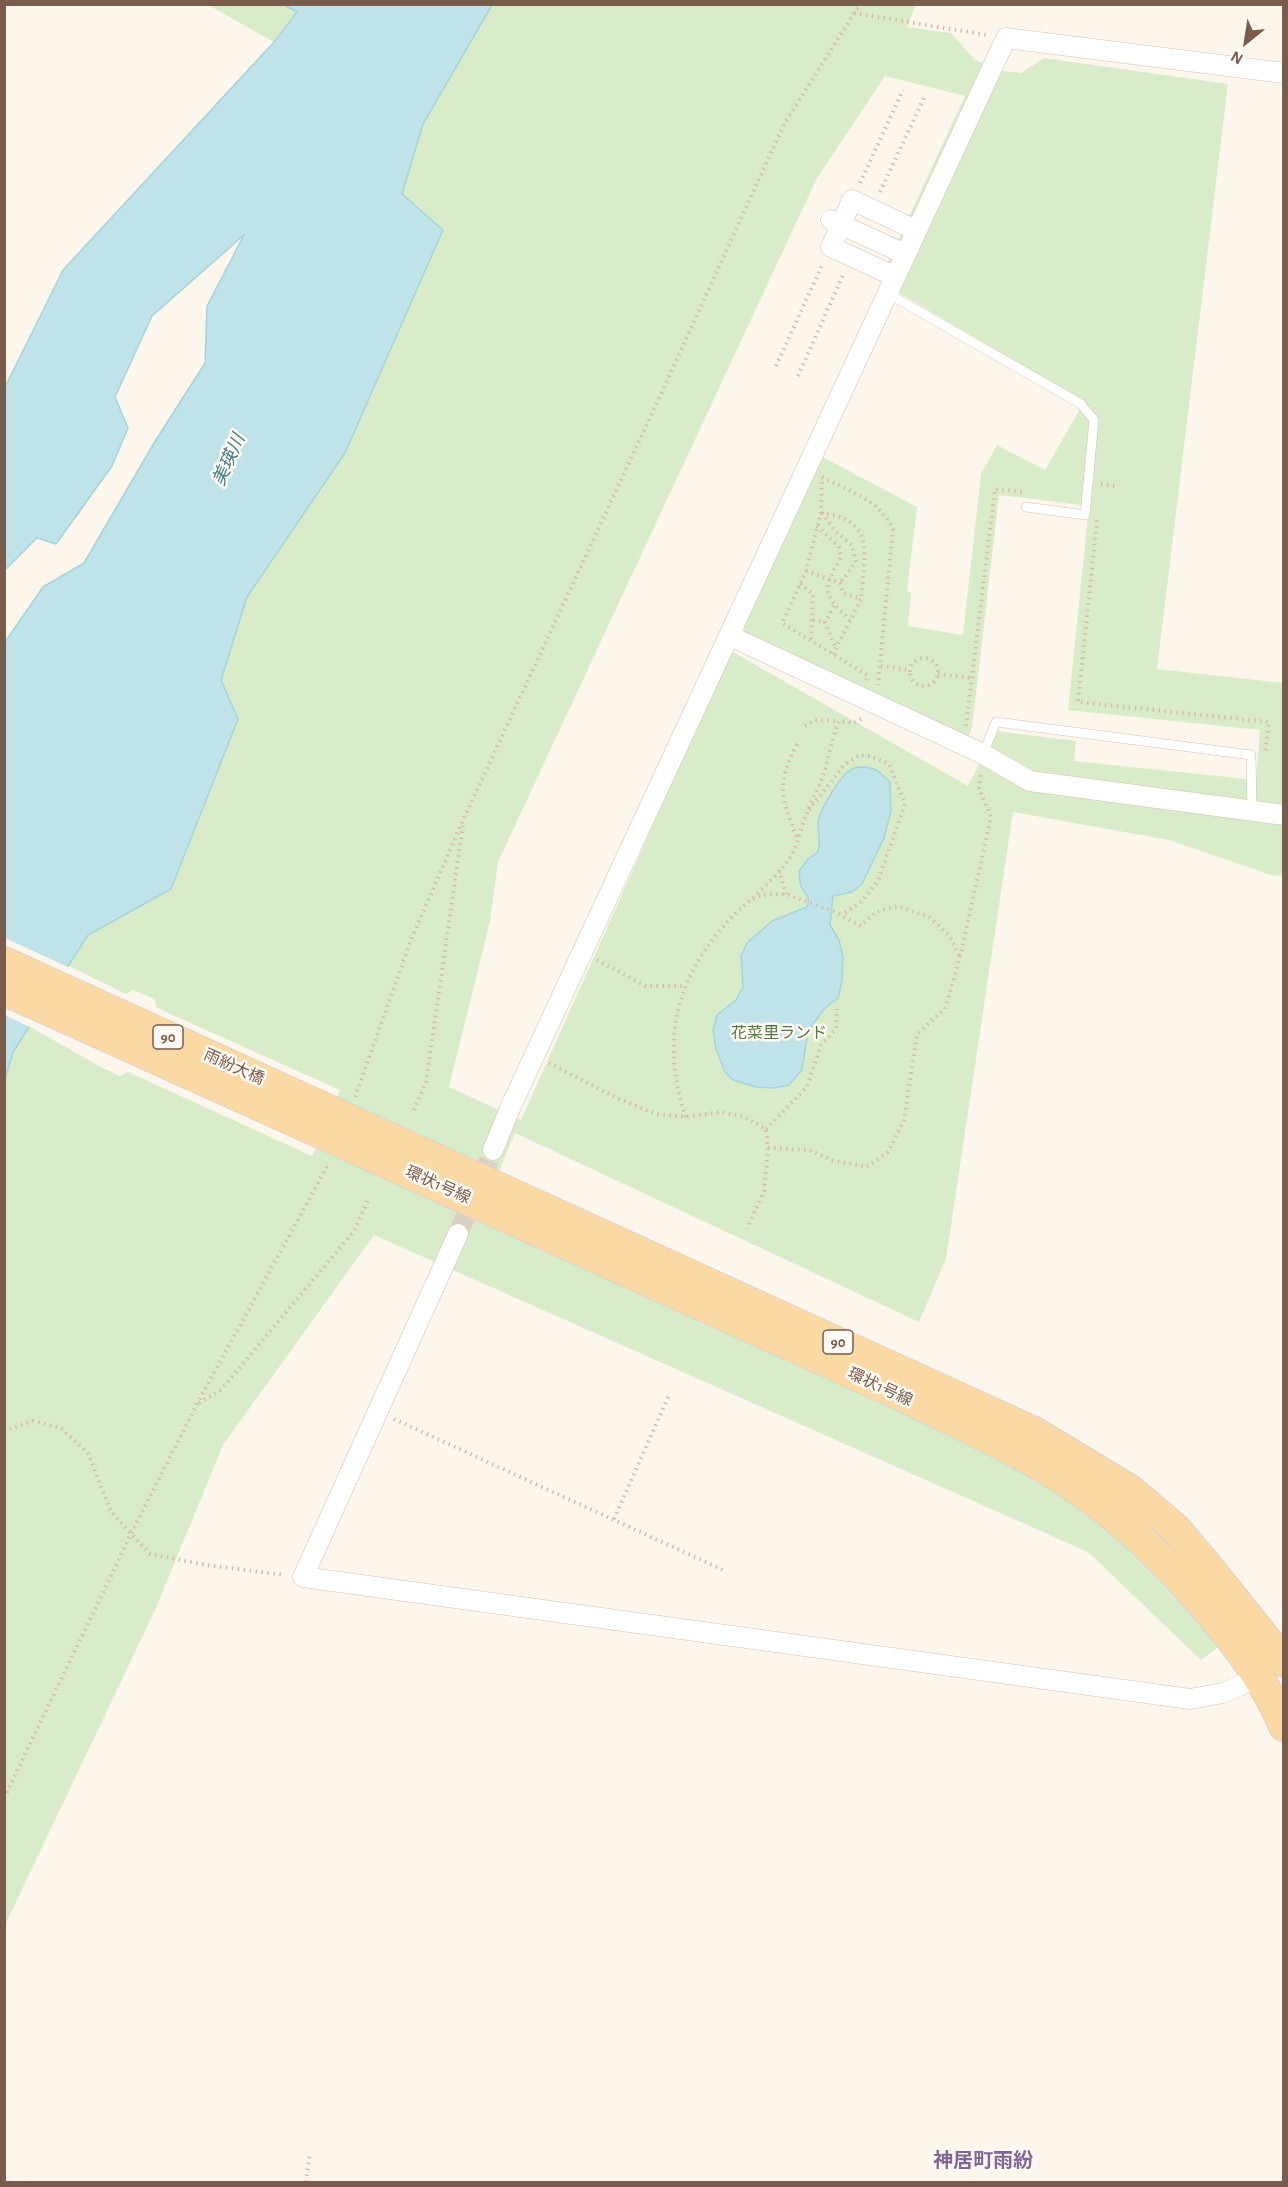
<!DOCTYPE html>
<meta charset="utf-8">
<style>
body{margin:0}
#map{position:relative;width:1288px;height:2187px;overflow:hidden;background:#fdf6ec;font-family:"Alegreya Sans",sans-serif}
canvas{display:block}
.frame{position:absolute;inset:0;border:6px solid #7a5c4d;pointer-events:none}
.north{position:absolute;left:1216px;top:12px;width:60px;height:60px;-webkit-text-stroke:4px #fffaf3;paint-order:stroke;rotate:210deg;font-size:16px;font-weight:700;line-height:24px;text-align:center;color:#7a5c4d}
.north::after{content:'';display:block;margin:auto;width:21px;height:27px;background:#7a5c4d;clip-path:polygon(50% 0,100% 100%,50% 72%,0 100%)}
</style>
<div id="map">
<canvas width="1288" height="2187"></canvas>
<div class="frame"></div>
<div class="north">N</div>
</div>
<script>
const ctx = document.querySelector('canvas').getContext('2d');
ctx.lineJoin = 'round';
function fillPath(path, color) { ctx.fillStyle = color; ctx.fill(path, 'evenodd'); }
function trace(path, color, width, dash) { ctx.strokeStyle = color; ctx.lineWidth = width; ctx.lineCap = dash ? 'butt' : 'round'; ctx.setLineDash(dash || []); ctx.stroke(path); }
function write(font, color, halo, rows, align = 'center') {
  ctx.font = font + ' "Alegreya Sans","Noto Sans JP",sans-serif'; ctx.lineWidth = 5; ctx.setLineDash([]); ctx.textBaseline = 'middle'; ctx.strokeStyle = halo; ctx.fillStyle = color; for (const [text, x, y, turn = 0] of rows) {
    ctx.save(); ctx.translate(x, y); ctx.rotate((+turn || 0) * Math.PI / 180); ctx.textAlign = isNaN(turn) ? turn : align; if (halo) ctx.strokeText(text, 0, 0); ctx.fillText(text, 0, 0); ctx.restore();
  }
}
fillPath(new Path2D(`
 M208,5h76l13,6 -23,31z
 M492,5h424l-9,22 44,6 24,27 28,11 18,2 23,-15 184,26 -71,585 126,14v192l-9,1 -105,-36 -156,-28 -67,447 -27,63 -404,-189 -18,43 -162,-74 5,-12 -183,-82 -3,-9 -21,-9 -7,4 -57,-28 19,-31 83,-47 67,-169 -17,-39 26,-83 98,-144 57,-259 21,-70zM885,76l80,20 -86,185 205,121 -39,68 -48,-25 -16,29 -18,161 -55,-9 3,-34 -4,-1 10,-84 -98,-52 -77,168 4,14 220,104 6,-13 27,-233 90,11 -21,204 192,20 -4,50 -182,-19 2,-20 -79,-10 -29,55 -237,-135 -210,469 -72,-33 41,-166 8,-59 319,-684z
 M29,1026l70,40 21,10 8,-4 184,84 6,-12 568,260 161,79 91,67 83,95 -20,15 -113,-108 -714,-317 -151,210 -67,163 -151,317 -1,-846 9,-27z`), '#d8ecc9');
const water = new Path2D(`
 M284,5h208l-69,119 -21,70 41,36 -98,223 -98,144 -26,83 17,39 -67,170 -83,46 -75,117 -8,27v-437l38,-55 41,-24 70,-120 51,-80 2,-57 37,-71 -92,81 -37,81 13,31 -16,38 -56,78 -19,-6 -32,32v-183l58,-117 211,-228 23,-30z
 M866,767l11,3 13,12 1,29 -7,27 -22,46 -10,8 -19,4 -3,29 9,15 4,17 -1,24 -4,17 -14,11 -16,22 -6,39 -13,15 -15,3 -18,-1 -23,-7 -8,-8 -9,-23 -3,-19 4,-15 19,-15 7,-13 -2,-31 6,-13 25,-22 35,-14c4,-11 -1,-11 -5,-19 -3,-4 -2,-12 -3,-17l9,-12 10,-7c3,-13 0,-15 0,-28 0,-12 23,-50 34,-55 3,-2 10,-2 14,-2z`);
fillPath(water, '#bfe3e8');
trace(water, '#a5d3da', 1.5);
fillPath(new Path2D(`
 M5,938l65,30 -38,60 -27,-13z`), '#fdf6ec');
trace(new Path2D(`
 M458,1234l35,-84`), '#dcd0c4', 20, [20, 10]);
const lane = new Path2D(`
 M887,293l194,111 13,16 -9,95 -59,-8
 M983,754l13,-32 255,33 1,57`);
const street = new Path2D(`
 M831,220l74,34
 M894,276l-63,-29 21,-47 64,30
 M730,636l253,118 47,27 254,34
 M493,1150l18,-44 495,-1068 278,35
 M458,1234l-155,343 887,122 33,-6 36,-16`);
const primary = new Path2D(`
 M4,962l1030,470 96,58 46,39 37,44 71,89
 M4,990l894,404c66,33 137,62 196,107 45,33 83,72 118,114 28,34 55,70 72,111`);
trace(lane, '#d1beb0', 10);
trace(street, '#d1beb0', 21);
trace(primary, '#dad1cd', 32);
trace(new Path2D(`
 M854,13l133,22
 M860,183l43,-93
 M880,192l44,-94
 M776,366l47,-103
 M798,376l46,-103
 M822,477c28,15 57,22 71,52l-15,156
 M822,482l-1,31 -15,58 -24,52 85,52 -1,5
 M1101,484l15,2
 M821,513c57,6 43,45 40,86
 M822,513l14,19 16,13 4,17 -16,21
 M1097,520l-19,182 191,20 -4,31
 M817,526l22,21 2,11c-20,32 -18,37 9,62
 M806,571l34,12 3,10 18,6 -28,55
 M800,584l13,10 -2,47
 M834,606l-9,16 11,26
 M813,620l12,2
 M910 672a14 14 0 1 1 28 0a14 14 0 1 1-28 0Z
 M881,666l29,4
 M938,674l34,4
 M805,726l10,-6 23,1
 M966,726l29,-237 30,3
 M797,744c-21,41 -16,53 0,94
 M809,810l35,-45 15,-10 11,1 19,8 16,40 -27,77 -16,20 -20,14
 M779,870l7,24
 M753,899l8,-4 25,-1 49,18 26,14 15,-14 21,-6 32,11 20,18 11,22
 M597,960l49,26h40
 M549,1063l68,35 39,16 30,3 34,-5 22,4 24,13 2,19 -4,43 -17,38
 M355,1097l56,-157 53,-122 197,-424 123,-270 76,-120
 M414,1110l12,-28 37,-257
 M686,1117c-27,-76 -9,-144 47,-201 16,-16 49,-42 59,-62 7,-12 9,-27 14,-39 5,-14 13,-28 18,-42 5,-17 8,-35 15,-52l15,2 9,-5
 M766,1129l41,-42 14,-42 15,-16 1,-20
 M768,1148l41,2 23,10 34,7 22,-15 16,-32 13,-86 28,-25 15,-52 31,-140 -12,-28 2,-17
 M199,1403l22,-13 133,-159 15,-33
 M394,1419l329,151
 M4,1431l29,-10 28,7 27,25 23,59 39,42 56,11 79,10
 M614,1519l56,-126
 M4,1798l128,-266 65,-128 132,-241
 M306,2182l4,-29`), '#d9b8a5', 4, [1.5, 4.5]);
trace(lane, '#fff', 9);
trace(street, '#fff', 20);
trace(primary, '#fbd9a5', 30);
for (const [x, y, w] of [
 [168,1037,30],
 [838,1342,30]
]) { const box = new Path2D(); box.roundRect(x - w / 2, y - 12, w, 24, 4.5); ctx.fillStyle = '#fffaf3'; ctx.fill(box); trace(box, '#7a5c4d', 1.5); }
write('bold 15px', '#7a5c4d', null, [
 ["90",168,1037],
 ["90",838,1342]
]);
write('16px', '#537a41', '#fffaf3', [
 ["花菜里ランド",779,1033]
]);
write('16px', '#7a5c4d', '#fffaf3', [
 ["雨紛大橋",234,1067,24],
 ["環状1号線",438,1185,24],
 ["環状1号線",880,1387,25]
]);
write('italic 18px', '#437c86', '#fffaf3', [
 ["美瑛川",229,460,-66]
]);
write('bold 20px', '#846695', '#fffaf3', [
 ["神居町雨紛",983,2161]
]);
</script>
